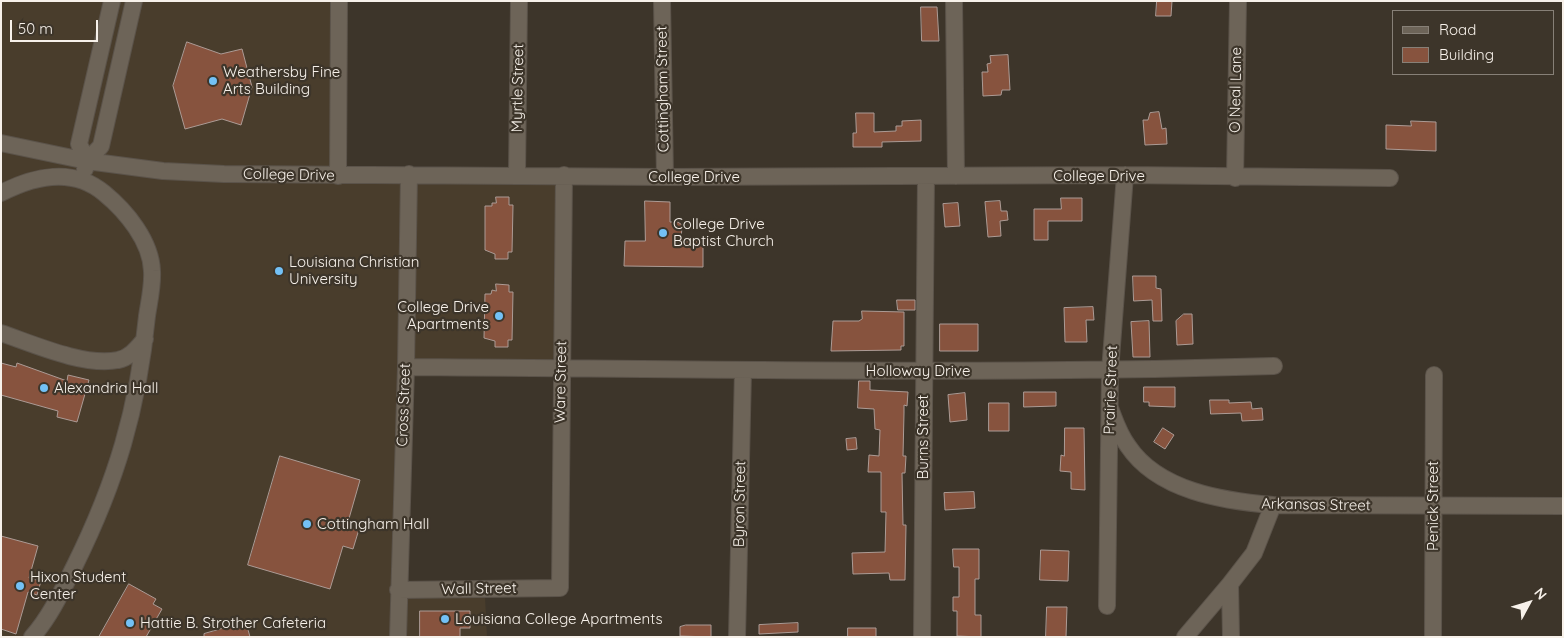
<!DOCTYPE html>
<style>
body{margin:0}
#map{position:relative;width:1564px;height:638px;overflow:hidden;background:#3d352a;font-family:Quicksand,sans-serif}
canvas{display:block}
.frame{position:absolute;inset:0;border:2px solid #f7f1ea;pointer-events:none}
.legend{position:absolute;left:1392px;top:10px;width:162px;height:65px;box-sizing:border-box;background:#3d352a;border:1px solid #878077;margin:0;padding:6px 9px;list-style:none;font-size:15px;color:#f7f1ea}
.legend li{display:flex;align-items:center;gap:10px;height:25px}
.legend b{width:25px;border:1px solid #878077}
.north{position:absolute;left:1504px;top:578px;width:50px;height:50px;-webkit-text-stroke:4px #3d352a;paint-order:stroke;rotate:51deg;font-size:14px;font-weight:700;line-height:20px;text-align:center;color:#f7f1ea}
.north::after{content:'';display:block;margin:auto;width:18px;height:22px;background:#f7f1ea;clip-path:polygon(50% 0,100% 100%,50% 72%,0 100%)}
.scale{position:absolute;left:10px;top:20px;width:88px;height:22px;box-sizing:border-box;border:2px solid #f7f1ea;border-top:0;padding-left:6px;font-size:15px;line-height:18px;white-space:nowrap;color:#f7f1ea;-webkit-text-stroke:4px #3d352a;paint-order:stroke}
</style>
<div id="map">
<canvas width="1564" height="638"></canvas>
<div class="frame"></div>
<ul class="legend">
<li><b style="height:6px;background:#6d6458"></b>Road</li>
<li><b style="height:14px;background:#87533e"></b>Building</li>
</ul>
<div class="north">N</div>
<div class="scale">50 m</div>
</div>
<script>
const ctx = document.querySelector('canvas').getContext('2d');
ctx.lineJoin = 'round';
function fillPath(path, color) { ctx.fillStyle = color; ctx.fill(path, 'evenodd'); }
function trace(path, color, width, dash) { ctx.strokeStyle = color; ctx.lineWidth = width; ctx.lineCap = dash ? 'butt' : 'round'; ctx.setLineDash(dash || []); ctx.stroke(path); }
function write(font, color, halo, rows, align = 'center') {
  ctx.font = font + ' Quicksand,sans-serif'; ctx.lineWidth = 4.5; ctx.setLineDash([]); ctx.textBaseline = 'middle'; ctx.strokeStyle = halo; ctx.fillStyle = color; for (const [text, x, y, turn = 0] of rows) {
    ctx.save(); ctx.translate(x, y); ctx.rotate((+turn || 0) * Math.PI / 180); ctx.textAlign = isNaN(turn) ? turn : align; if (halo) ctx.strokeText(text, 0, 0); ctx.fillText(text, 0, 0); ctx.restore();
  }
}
fillPath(new Path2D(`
 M1,1h340l-8,179 220,2 4,3 -2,172 -5,4 -147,-2 -6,236 88,1 2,41h-486z`), '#493d2c');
const building = new Path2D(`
 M1157,1h15l-1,15h-15z
 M921,7h16l2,34h-17z
 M187,42l34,12 21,-5 10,38 -11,38 -19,-6 -37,10 -12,-43z
 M1008,55l2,35h-8l-1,5 -18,1 -1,-24h6l-1,-8 4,-1 -1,-7z
 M1159,112l3,17 4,-1 1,16 -22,1 -2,-25h5l2,-7z
 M856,113h18v19l22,-1v-5h6v-5l19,-1v21l-39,1v5h-29v-14h3z
 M1411,121l25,1v29l-50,-2v-24l25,1z
 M496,197h13v8h4l-1,47h-4v7h-13v-5l-10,-4v-44h7v-3h4z
 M1061,198h21v23h-34v19h-14v-31h27z
 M645,201l25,1v20h8l4,3 -1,16h22v26l-79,-1 1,-25h20z
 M1000,201l1,10h6l1,9 -8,1 1,15 -13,1 -3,-35z
 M958,203l2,23 -15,1 -2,-23z
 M1133,276h23v12l5,1 1,32h-9l-1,-21 -18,1z
 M496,284l13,1v7h4l-1,48h-4v7h-13v-6l-11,-3 1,-44h6l1,-4 4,1z
 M897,300h18v10h-17z
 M1093,307l1,13h-8l1,22h-22l-1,-34z
 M862,311l42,1v34h-3v4l-70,1 2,-30h26l3,-2z
 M1184,314h8l1,30 -16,1 -1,-24z
 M1149,321l1,36h-17l-2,-35z
 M940,324h38v27h-38z
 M1,363l15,4 1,-4 50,18 1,-6 21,5 -12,42 -20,-5 1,-6 -57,-16z
 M859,381h11v9l38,2 -1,14 -3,-1v8l-1,43h3l-1,17h-3l1,52h3l-1,55h-15l-1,-7 -36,1 -1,-21 33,-1 1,-40h-5v-40h-13l1,-17 10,1 1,-26 -5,-1 -1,-20 -16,-1z
 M1144,387h31v20l-26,-1v-4h-5z
 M1024,392h32v14l-32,1z
 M965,393l2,27 -17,2 -2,-27z
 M1210,400h19v3l22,-1 1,7 10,-1 1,12 -21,1 -1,-8 -30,1z
 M989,403h20v28h-20z
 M1065,428h19l1,62 -14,-1v-17l-11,-1 1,-16 3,1z
 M1163,428l11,7 -9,14 -11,-7z
 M856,438l1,11 -10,1 -1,-11z
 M280,456l80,24 -12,42 12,4 -7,23 -10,-3 -13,43 -82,-24z
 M974,492l1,16 -30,2 -1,-17z
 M1,536l37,10 -9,32 12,3 -4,14 -9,-3 -12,42 -15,-5z
 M953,549h26v30h-4v36h6v22l-24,-1v-25h-4v-14h6v-30h-5z
 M1041,550l28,1 -1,30 -28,-1z
 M129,584l27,15 -3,5 9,5 -16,28h-47z
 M1047,607h20l-1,30h-20z
 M420,611h50v17h-10v9h-40z
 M246,622l4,15h-46v-3z
 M798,623v9l-39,2v-9z
 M686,625h25v12l-31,-1v-9z
 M848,628h28v9h-28z`);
fillPath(building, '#87533e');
trace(building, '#ac9b95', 1);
const minor = new Path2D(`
 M662,1l3,176
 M954,1l2,175
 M1,143l86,18 76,10 61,3 441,3 460,-2 265,3
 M87,161l-8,-17 33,-143
 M85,169l2,-8 14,-15 33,-145
 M517,175l2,-174
 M338,176l1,-175
 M1235,178l3,-177
 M1,193c33,-17 72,-26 103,0 22,18 47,48 48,78 1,15 -3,31 -5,45 -9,93 -31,166 -72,249 -12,24 -25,52 -43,72
 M1,333c32,11 84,34 117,27 12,-2 20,-13 27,-21
 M406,367c289,2 579,8 868,-1
 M1110,408c5,13 9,26 18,38 30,45 95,55 145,59l290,1
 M398,590l162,-2 4,-413
 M1107,606l3,-235 15,-196
 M398,637l8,-270 3,-193
 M737,637l6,-266
 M922,637l4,-461
 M1185,637l45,-53
 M1231,637l-1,-53 24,-31 19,-48
 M1433,637l1,-262`);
trace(minor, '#5b534a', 18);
trace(minor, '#6d6458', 16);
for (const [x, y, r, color] of [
 [213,81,5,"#73c1f6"],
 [663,233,5,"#73c1f6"],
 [279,271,5,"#73c1f6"],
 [499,316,5,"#73c1f6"],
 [44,388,5,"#73c1f6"],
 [307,524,5,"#73c1f6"],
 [20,586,5,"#73c1f6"],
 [445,619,5,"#73c1f6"],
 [130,623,5,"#73c1f6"]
]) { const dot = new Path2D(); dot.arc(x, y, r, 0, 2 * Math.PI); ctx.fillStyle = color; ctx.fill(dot); trace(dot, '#3d352a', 2); }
write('15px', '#f7f1ea', '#3d352a', [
 ["Weathersby Fine",223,72],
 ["Arts Building",223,89],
 ["College Drive",673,224],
 ["Baptist Church",673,241],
 ["Louisiana Christian",289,262],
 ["University",289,279],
 ["College Drive",489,307,"right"],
 ["Apartments",489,324,"right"],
 ["Alexandria Hall",54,388],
 ["Cottingham Hall",317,524],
 ["Hixon Student",30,577],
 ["Center",30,594],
 ["Louisiana College Apartments",455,619],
 ["Hattie B. Strother Cafeteria",140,623]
], 'left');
write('15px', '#f7f1ea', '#3d352a', [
 ["Myrtle Street",518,88,-89],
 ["Cottingham Street",663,89,-91],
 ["O Neal Lane",1236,90,-89],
 ["College Drive",289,175,1],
 ["College Drive",1099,176],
 ["College Drive",694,177],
 ["Holloway Drive",918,371],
 ["Ware Street",561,382,-89],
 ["Prairie Street",1111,390,-88],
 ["Cross Street",404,405,-88],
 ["Burns Street",923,437,-90],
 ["Byron Street",740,504,-89],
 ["Arkansas Street",1316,505,1],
 ["Penick Street",1433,506,-90],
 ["Wall Street",479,589,-1]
]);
</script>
